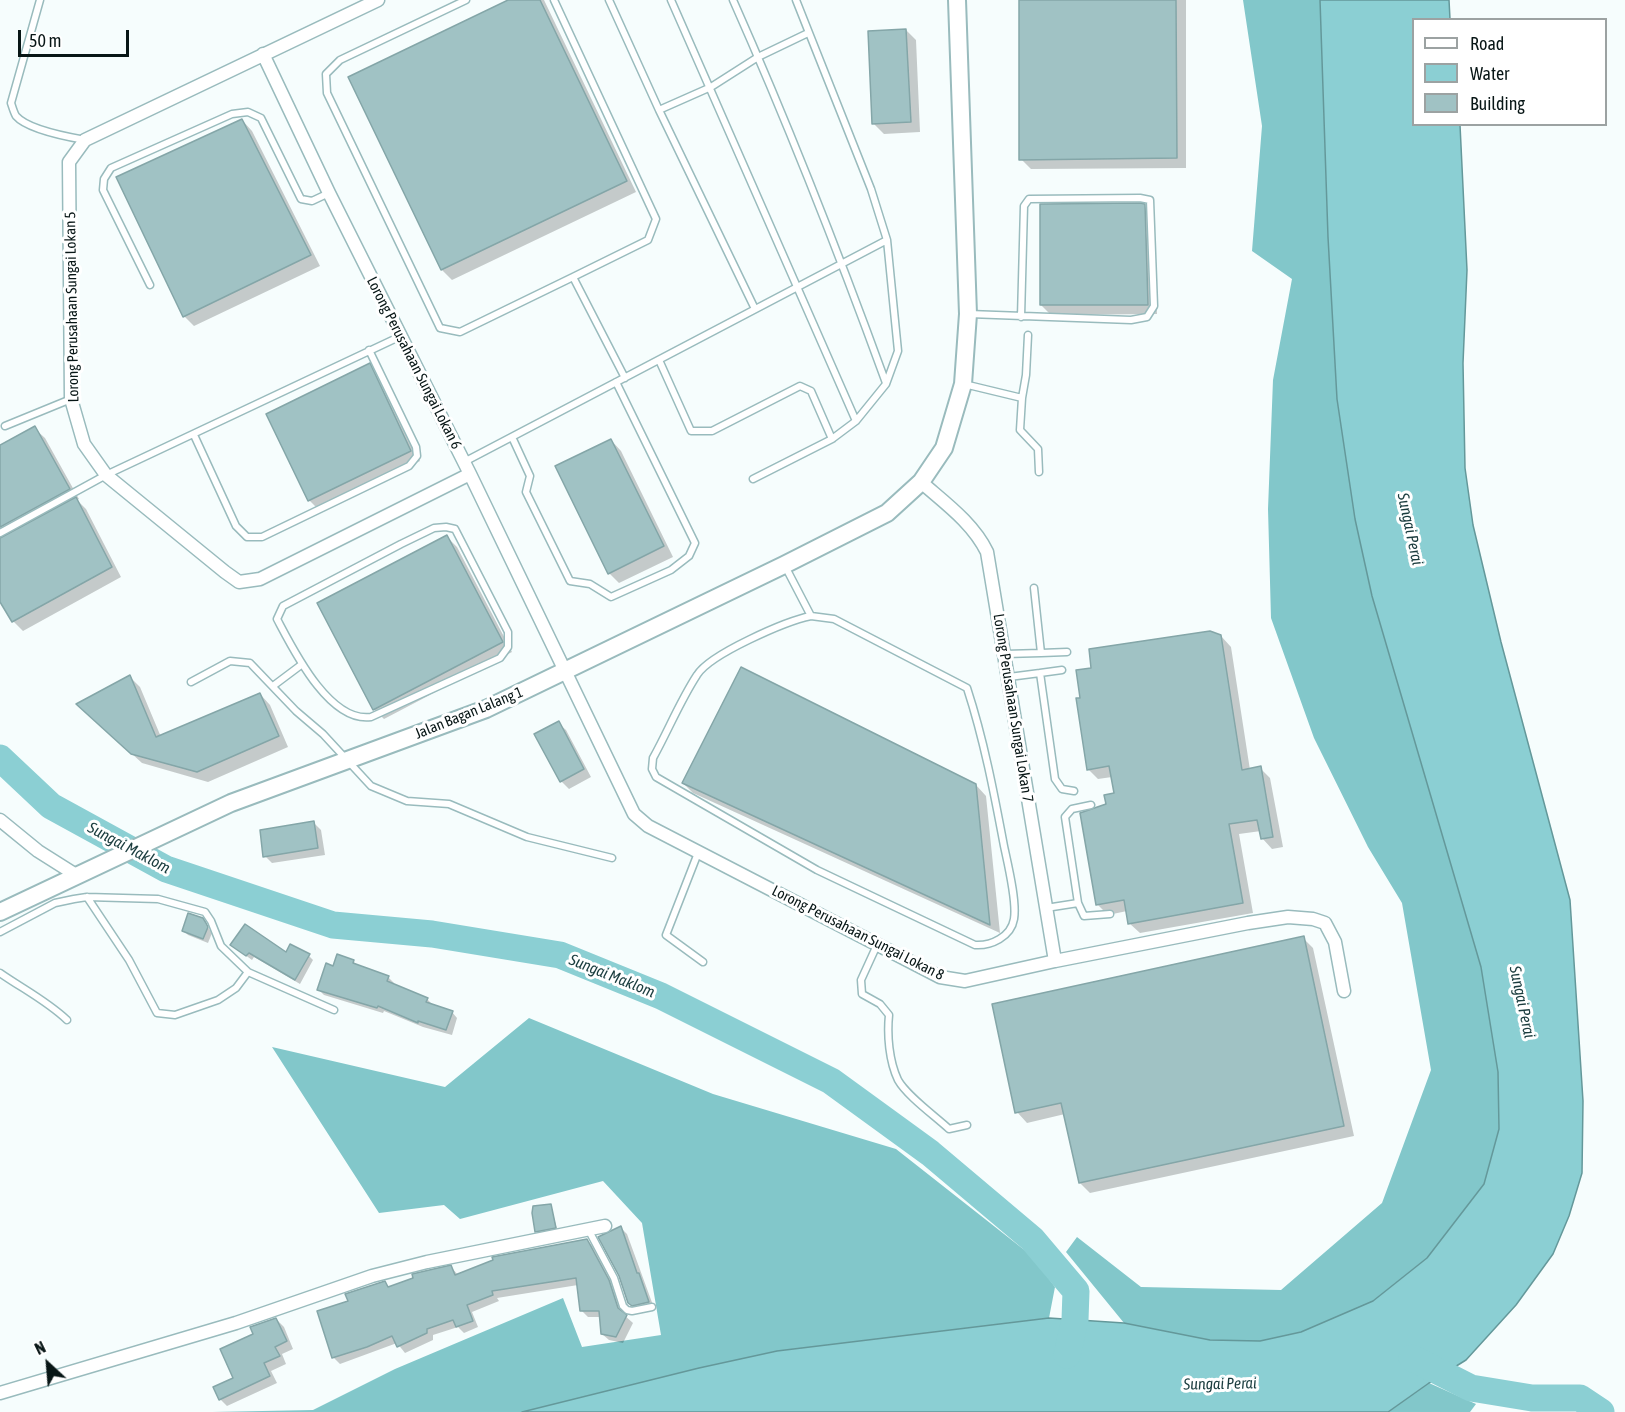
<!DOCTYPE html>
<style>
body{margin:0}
#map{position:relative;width:1625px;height:1412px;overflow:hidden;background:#f6fdfd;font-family:"Asap Condensed",sans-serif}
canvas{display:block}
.legend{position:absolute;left:1412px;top:18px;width:195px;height:108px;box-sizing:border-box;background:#fff;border:2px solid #9ca2a2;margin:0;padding:8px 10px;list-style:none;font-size:18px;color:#081616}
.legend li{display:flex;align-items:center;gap:12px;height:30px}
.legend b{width:30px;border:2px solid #9ca2a2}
.north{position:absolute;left:18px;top:1334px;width:60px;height:60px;-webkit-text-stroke:4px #fff;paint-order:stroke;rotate:334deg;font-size:16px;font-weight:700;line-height:24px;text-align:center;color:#081616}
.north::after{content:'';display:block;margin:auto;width:21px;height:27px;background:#081616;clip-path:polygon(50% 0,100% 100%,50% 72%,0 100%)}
.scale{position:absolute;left:18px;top:30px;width:111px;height:27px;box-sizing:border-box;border:3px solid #081616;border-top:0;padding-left:8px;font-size:18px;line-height:21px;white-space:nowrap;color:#081616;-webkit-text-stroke:4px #fff;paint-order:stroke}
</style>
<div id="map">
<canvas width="1625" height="1412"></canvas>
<ul class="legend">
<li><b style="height:8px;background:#fff"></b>Road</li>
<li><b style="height:16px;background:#8bcfd3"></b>Water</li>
<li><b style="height:16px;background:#a0c2c4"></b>Building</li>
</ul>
<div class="north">N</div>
<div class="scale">50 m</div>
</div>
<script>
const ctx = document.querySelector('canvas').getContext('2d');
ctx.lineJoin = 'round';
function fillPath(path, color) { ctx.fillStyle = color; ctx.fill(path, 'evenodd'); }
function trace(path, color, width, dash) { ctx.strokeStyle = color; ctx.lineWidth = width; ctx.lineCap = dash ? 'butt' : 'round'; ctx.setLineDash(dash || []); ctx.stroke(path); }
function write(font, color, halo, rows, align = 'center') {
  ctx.font = font + ' "Asap Condensed",sans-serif'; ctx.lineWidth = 6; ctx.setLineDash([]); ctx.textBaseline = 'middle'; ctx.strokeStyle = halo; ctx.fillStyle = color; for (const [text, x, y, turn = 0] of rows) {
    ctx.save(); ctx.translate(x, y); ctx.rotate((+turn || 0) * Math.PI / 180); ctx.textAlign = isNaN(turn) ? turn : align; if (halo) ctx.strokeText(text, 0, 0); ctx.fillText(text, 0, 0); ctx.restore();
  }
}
fillPath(new Path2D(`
 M1243,0h77l8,237 9,162 18,120 17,77 109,371 17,105 1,57 -15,55 -57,74 -54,43 -72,31 -41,9 -50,-1 -86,-17 -58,-71 11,-15 64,50 140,3 101,-87 49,-133 -29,-167 -34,-56 -54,-109 -43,-120 -3,-109 5,-129 19,-101 -40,-28 10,-125z
 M529,1018l184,76 183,55 136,107 23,31 -6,31 -272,33 -78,17 -177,44h-310l101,-2 82,-41 168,-71 19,49 79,-12 -19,-112 -39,-42 -143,38 -16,-14 -65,8 -107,-166 173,40z
 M1429,1383l47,21 -6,8h-82z`), '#82c7ca');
const water = new Path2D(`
 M1320,0h129l1,19 -36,1v104l46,1 7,145 -4,93 2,105 8,57 28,117 69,258 13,201 -1,72 -13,43 -16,38 -37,51 -50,55 -37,23 -41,29h-866l177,-44 78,-17 272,-33 75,5 86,17 50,1 41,-9 72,-31 54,-43 57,-74 15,-55 -1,-57 -17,-105 -109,-371 -17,-77 -18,-120 -9,-162z`);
fillPath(water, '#8bcfd3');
trace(water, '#64989a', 1.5);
fillPath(new Path2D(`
 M512,0h32l92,192 -184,88 -10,-10z
 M1020,0h166v168l-155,1 -10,-10z
 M906,30l10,10 4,92 -36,2 -10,-10z
 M242,120l10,11 68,135 -126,60 -10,-10z
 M1144,206l10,10 3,98 -106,1 -10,-10z
 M369,365l10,10 41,86 -101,49 -10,-10z
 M34,428l11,10 34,61 -2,1 9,9 35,68 -98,54 -10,-10 -13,-21v-153z
 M611,440l10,11 52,106 -54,26 -10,-10z
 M447,537l10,10 55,105 -128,67 -10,-10z
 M1221,636l10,11 19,123 10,-2 10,10 13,69 -11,2 -10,-11 -1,-7 -22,3 14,79 -113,20 -11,-10 -2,-12 -19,4 -10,-10 10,-100 7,-11 -3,-17 -14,2 -10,-10z
 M130,677l10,10 21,50 99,-43 10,11 18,42 -80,35 -66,-19 -54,-49z
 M558,723l8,7 25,47 -22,12 -8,-8z
 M683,783l293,2 10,11 14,137 -307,-140z
 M314,823l7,7 4,25 -53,8 -7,-7z
 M202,919l10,14 -4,10 -20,-8 -5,-5z
 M1303,938l10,10 41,188 -264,57 -10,-10 -15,-69 -38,9 -10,-11z
 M237,949l72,7 4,4 -13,24 -46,-27 -2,3z
 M353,961l6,6 29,10 6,6 -1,2 34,14 6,6 19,7 5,6 -5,17 -29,-8 -39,-16 -1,2 -59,-18 -6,-6 16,-22z
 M551,1206l6,23 -19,4 -2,-2z
 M621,1228l6,6 27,74 -17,3 -6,-7z
 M587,1240l7,7 21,41 9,27 9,8 -10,20 -14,-3 -7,-6 -1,-17h-13l-6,-6 -4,-26 -81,13 2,3 -27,11 6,15 -14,6 -6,-6 -25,8v5l-28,13 -8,-10 -57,21 -7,-7 17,-55 35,-19 5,5 61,-21 7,8z
 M276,1319l8,8 9,22 -11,5 4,10 -15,7 6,12 -50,23 -7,-7 15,-20 20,-45z`), '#0003');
trace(new Path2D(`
 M0,758l51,48 115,63 167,56 99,9 128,21 101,41 170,85 99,72 102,86 44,52 -1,29 -8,35
 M1412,1358l59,30 61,10h48l21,14`), '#8bcfd3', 27);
const building = new Path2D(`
 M508,0h32l87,181 -186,89 -93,-193z
 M1019,0h157l1,158 -158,2z
 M906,29l5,93 -39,2 -4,-93z
 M242,119l69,136 -128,62 -67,-140z
 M1140,203l5,1 3,101h-108v-101z
 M370,363l41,88 -103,50 -42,-87z
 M35,426l35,63 -70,38v-82z
 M611,439l53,107 -56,28 -53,-108z
 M76,497l36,70 -100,55 -12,-20v-64z
 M447,535l56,107 -130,68 -56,-107z
 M1210,631l11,4 21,135 19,-4 12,71 -12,2 -4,-19 -28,4 14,79 -115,21 -4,-24 -28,5 -16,-92 26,-9 -2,-9 10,-2 -5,-27 -22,4 -11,-72h4l-4,-28 15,-2 -2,-19z
 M741,667l235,117 14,141 -308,-142z
 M130,675l26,62 104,-44 19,43 -82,36 -66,-18 -55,-50z
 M559,721l25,48 -24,13 -26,-48z
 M314,821l4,27 -55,9 -3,-27z
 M188,913l15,5 3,5 2,4 -5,12 -21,-8z
 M245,924l41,28 4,-8 20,10 -15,26 -46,-27 -3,3 -16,-11z
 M1304,936l40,190 -265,57 -18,-80 -46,10 -23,-109z
 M337,954l17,6 -1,3 36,13 -2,5 41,17 -2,4 27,9 -7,19 -28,-9v2l-40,-17 -1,2 -60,-18 9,-27 7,3z
 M551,1204l5,24 -21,4 -3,-19 1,-7z
 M621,1226l16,47h2l10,29 -17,4 -4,-3 -9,-27 -21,-39z
 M587,1239l22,41 9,28 9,7 -11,22 -15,-3 -2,-23h-19l-4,-33 -84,13 1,4 -26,10 6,16 -17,6 -3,-7 -26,9v4l-30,14 -5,-11 -25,11 -35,11 -15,-47 31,-10 -3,-7 40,-13 3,6 25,-9 -1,-4 39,-9 4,10 38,-15 -1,-3z
 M276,1318l11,23 -12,6 5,9 -16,7 6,13 -51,24 -6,-13 20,-9 -13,-29 33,-15 -3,-7z`);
fillPath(building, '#a0c2c4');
trace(building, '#84a6a8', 1.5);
const lane = new Path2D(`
 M40,0l-29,103c1,3 3,10 5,13 11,13 52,21 69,24
 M466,0l-126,60 -14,14 1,19 113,235 20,4 113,-55
 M554,0l102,219 -8,21 -75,37 52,101
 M609,0l50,110 96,199
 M671,0l185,421
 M733,0c56,126 106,254 153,383
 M796,0l75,189 16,51 7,71 4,40 -12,33 -30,37 -24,18
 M659,110l52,-23 47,-30 50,-24
 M150,285l-47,-95 1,-11 7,-11 121,-54 16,-2 13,6 40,81 11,2 17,-8
 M969,314l162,6 16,-3 7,-11 -4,-106 -10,-2 -111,1 -5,7 -3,111
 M659,360l32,71h21l88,-45 11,5 21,48 -79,40
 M964,384l58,14 -2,32 18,19 1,23
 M1022,398l4,-23 2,-40
 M5,426l66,-27
 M194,435l42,91 11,11h15l147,-71 8,-10 -1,-9 -47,-97
 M512,437l18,39 -4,16 44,89 20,3 21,13 60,-27 18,-14 6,-13 -79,-161
 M464,462l423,-222
 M446,527l9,2 53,103v15l-8,11 -129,59c-42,6 -78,-68 -94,-98l6,-13 118,-62 33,-16z
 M0,533l106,-58 295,-139
 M785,566l26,50
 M811,616l23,3 133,69c17,52 27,105 37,158 4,19 13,55 10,73 -3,18 -23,27 -39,26l-158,-75 -161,-93 -4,-8 1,-11c15,-27 27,-57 44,-83 13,-21 89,-54 114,-59z
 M1041,653l26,-1
 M1005,654l36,-1 -7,-65
 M1040,673l22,-3
 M1009,677l31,-4 15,106 7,10 12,2
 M191,682l39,-21 20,2 46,48 27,23 48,52 36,15 42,3 78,33 85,21
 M273,686l28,-21
 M698,853l-32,82 37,27
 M87,897l42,63 28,53 18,2 43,-15 18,-12 12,-16
 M1078,903l6,13 26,-2
 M1046,908l32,-5 -13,-86 7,-8 19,-4
 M0,932l55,-29 19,-4 13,-2 71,2 47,13 6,9 10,25 27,26 86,38
 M877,945l-16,35 1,14 18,10 9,11c-2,20 0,46 9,65 9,16 37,36 51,49l18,-4
 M0,973c23,16 47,28 67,47
 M588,1229l26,49 9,28 4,4 5,1 20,-4`);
const street = new Path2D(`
 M378,0l-293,140 -16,22 2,237 13,45 22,31 119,97 14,10 21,-3 210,-105
 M263,54l66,139 141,281 164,340 14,12 292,151 25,4 90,-20 193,-38 40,-6 25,2 12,4 10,19 9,49
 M921,482c24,21 52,41 66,70l68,409
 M0,820l38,31 38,24
 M0,1393l236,-70 136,-47 55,-14 178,-36`);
const secondary = new Path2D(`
 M0,912l231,-109 255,-94 298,-144 103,-52 34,-31 23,-34 19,-64 5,-70 -11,-314`);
trace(lane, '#99bbbd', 9);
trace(street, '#99bbbd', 15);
trace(secondary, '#99bbbd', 20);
trace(lane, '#fff', 6);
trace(street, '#fff', 12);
trace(secondary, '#fff', 16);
write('15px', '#081616', '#fff', [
 ["Lorong Perusahaan Sungai Lokan 5",72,307,-91],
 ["Lorong Perusahaan Sungai Lokan 6",414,363,63],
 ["Lorong Perusahaan Sungai Lokan 7",1013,708,81],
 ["Jalan Bagan Lalang 1",469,713,-22],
 ["Lorong Perusahaan Sungai Lokan 8",858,933,27]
]);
write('italic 16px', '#1a3c3e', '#fff', [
 ["Sungai Perai",1410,529,78],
 ["Sungai Maklom",129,848,28],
 ["Sungai Maklom",612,976,22],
 ["Sungai Perai",1522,1002,78],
 ["Sungai Perai",1220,1384,-1]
]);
</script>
